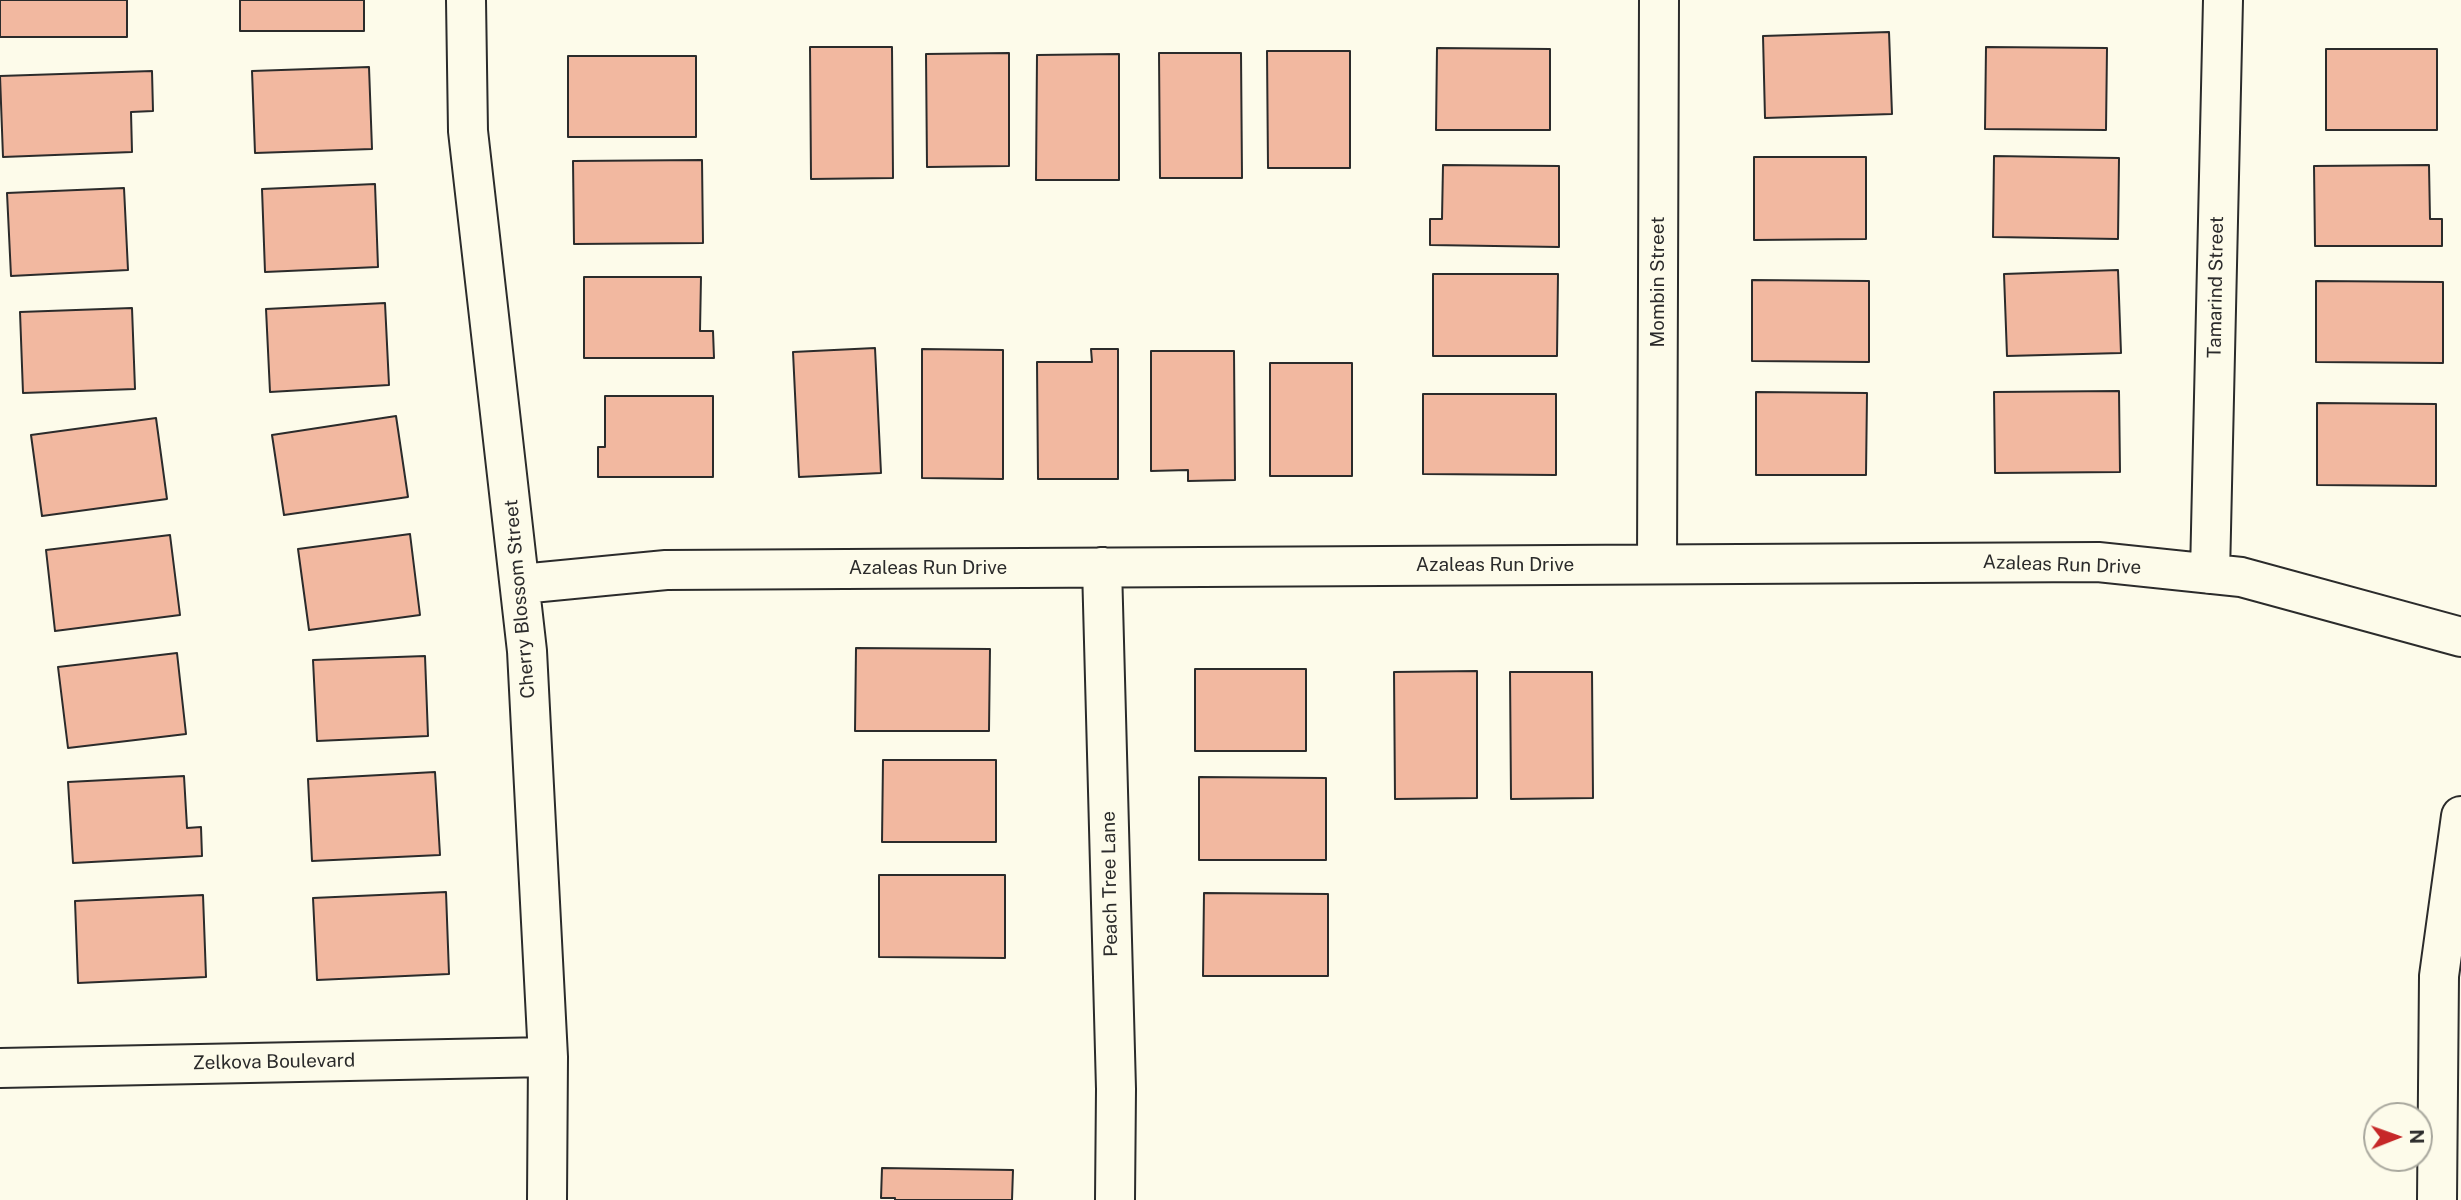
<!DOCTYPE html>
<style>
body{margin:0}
#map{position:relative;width:2461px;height:1200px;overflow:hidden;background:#fdfbea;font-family:"Public Sans",sans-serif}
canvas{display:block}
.north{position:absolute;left:2363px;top:1102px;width:70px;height:70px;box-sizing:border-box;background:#fdfbea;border:2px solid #a9a89e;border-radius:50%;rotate:89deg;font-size:19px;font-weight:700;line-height:28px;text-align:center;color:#2b2b2b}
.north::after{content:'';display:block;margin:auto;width:24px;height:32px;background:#c62828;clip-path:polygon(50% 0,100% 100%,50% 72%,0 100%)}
</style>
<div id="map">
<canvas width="2461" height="1200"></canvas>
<div class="north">N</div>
</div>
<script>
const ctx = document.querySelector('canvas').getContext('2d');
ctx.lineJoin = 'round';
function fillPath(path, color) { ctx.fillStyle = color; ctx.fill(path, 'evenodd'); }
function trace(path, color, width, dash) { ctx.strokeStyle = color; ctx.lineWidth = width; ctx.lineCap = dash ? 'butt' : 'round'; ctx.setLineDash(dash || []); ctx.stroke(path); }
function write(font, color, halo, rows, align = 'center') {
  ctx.font = font + ' "Public Sans",sans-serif'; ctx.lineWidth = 5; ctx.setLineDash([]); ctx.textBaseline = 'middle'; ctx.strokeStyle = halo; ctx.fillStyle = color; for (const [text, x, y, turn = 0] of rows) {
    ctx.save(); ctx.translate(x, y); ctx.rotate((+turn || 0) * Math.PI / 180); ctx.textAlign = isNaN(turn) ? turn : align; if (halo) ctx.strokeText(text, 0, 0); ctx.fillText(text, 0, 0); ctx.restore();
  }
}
const building = new Path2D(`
 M0,0h127v37h-127z
 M240,0h124v31h-124z
 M1889,32l3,82 -127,4 -2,-82z
 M810,47h82l1,131 -82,1z
 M1986,47l121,1 -1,82 -121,-1z
 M1437,48l113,1v81h-114z
 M2326,49h111v81h-111z
 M1267,51h83v117h-82z
 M1009,53v113l-82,1 -1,-113z
 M1159,53h82l1,125h-82z
 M1119,54v126h-83l1,-125z
 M568,56h128v81h-128z
 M369,67l3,82 -117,4 -3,-82z
 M152,71l1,40 -22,1 1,40 -129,5 -3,-81z
 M1994,156l125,2 -1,81 -125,-2z
 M1754,157h112v82l-112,1z
 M702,160l1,83 -129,1 -1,-83z
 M1443,165l116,1v81l-129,-2v-26h12z
 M2429,165l1,54h12v27h-127l-1,-80z
 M375,184l3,83 -113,5 -3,-83z
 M124,188l4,82 -117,6 -4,-83z
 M2118,270l3,83 -114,3 -3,-82z
 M1433,274h125l-1,82h-124z
 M584,277h117l-1,54h13l1,27h-130z
 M1752,280l117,1v81l-117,-1z
 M2316,281l127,1v81l-127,-1z
 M385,303l4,82 -119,7 -4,-83z
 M132,308l3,81 -112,4 -3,-81z
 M875,348l6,125 -82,4 -6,-125z
 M922,349l81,1v129l-81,-1z
 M1091,349h27v130h-80l-1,-117h55z
 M1151,351h83l1,129 -47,1v-11l-37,1z
 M1270,363h82v113h-82z
 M2119,391l1,81 -125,1 -1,-81z
 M1756,392l111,1 -1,82h-110z
 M1423,394h133v81l-133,-1z
 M605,396h108v81h-115v-30h7z
 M2317,403l119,1v82l-119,-1z
 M396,416l12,81 -124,18 -12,-80z
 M156,418l11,81 -125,17 -11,-81z
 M410,534l10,81 -111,15 -11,-81z
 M170,535l10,80 -125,16 -9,-81z
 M856,648l134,1 -1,82h-134z
 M177,653l9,81 -118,14 -10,-81z
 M425,656l3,80 -111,5 -4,-81z
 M1195,669h111v82h-111z
 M1477,671v127l-82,1 -1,-127z
 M1510,672h82l1,126 -82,1z
 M883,760h113v82h-114z
 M435,772l5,83 -128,6 -4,-82z
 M184,776l3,52 14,-1 1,29 -129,7 -5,-81z
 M1199,777l127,1v82h-127z
 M879,875h126v83l-126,-1z
 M446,892l3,82 -132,6 -4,-82z
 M1204,893l124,1v82h-125z
 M203,895l3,82 -128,6 -3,-82z
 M882,1168l131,2 -1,30h-117v-2h-14z`);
fillPath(building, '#f2b8a0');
trace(building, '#2b2b2b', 2);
const street = new Path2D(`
 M466,0l2,131 59,520 21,406 -1,143
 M1657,564l2,-564
 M1102,567l14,522 -1,111
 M2210,574l13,-574
 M521,584l145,-14 1432,-8 143,15 220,60
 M0,1068l548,-11
 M2437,1200l2,-224 22,-160`);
trace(street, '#2b2b2b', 42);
trace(street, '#fdfbea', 38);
write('19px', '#2b2b2b', '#fdfbea', [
 ["Mombin Street",1658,282,-90],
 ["Tamarind Street",2216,287,-89],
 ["Azaleas Run Drive",1495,565],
 ["Azaleas Run Drive",2062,565,2],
 ["Azaleas Run Drive",928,568],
 ["Cherry Blossom Street",520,599,-95],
 ["Peach Tree Lane",1110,884,-91],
 ["Zelkova Boulevard",274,1062,-1]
]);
</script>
